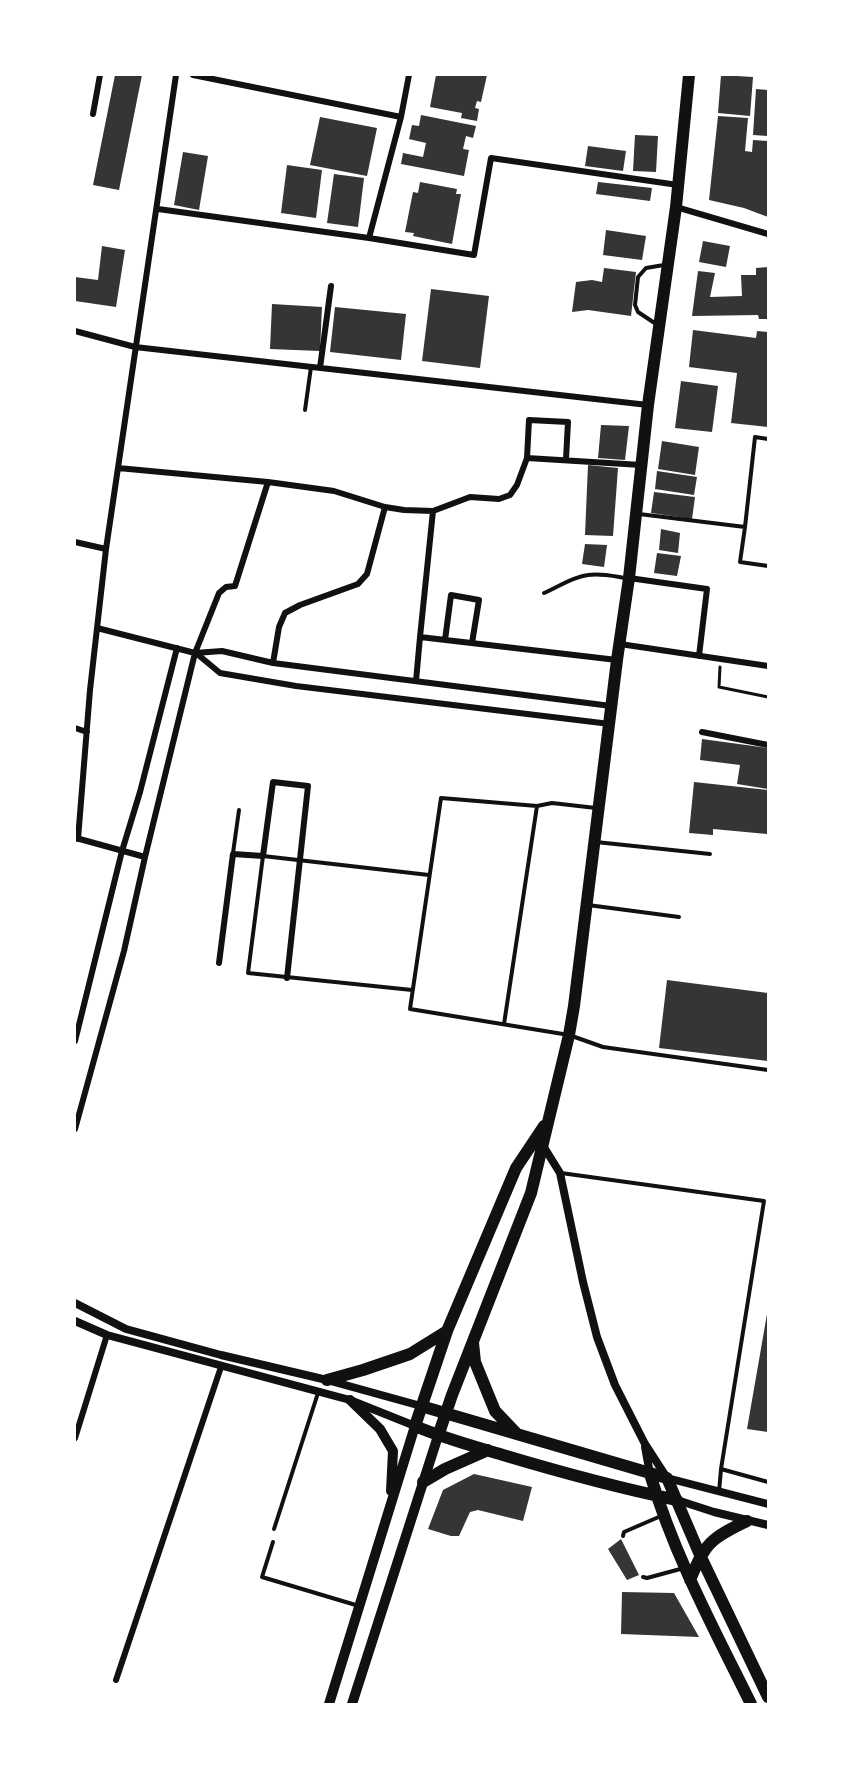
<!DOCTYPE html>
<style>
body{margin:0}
#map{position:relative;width:843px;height:1779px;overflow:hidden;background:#fff;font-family:"IBM Plex Sans",sans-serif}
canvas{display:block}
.frame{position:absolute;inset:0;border:76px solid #fff;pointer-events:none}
</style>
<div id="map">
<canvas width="843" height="1779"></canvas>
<div class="frame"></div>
</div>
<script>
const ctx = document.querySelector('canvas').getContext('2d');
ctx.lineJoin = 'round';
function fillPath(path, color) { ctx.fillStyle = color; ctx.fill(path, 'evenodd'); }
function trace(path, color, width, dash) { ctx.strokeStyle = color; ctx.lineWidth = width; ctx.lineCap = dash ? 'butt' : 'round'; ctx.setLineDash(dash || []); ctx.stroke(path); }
fillPath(new Path2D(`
 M115,75h27l-23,115 -26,-5z
 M436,75h51l-6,27 -4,-1 -2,7 4,1 -2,12 -16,-3 1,-5 -32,-6z
 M721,75l32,2 -3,39 -32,-3z
 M756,89l12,1v46l-15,-1z
 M421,115l55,11 -3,12 -7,-2 -3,13 6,1 -5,26 -63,-12 2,-11 20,4 3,-14 -17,-4 3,-14 7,1z
 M718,116l30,2 -3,33 7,1 1,-12 15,1v76l-24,-9 -35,-8z
 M320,117l57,11 -10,48 -57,-11z
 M635,135l23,1 -2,36 -23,-1z
 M588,146l38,5 -3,20 -38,-5z
 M183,152l25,4 -9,54 -25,-5z
 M287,165l35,5 -6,48 -35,-5z
 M334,174l30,4 -6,49 -31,-4z
 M420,182l37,7 -1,5h5l-9,50 -39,-8 1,-3 -9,-1 8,-40 5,1z
 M598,182l54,6 -2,13 -54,-7z
 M606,230l40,6 -4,24 -39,-5z
 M703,241l27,5 -4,21 -27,-5z
 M102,246l23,4 -9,57 -41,-6v-24l23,3z
 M768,267v52h-9l-1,-4 -66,1 6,-45 17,2 -5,24 32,-1 -1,-21h15v-7z
 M604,268l32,4 -5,44 -43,-6 -16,2 4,-30 16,-2 10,2z
 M431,289l58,7 -9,72 -58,-7z
 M272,304l50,3 -2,44 -50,-2z
 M335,307l71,7 -5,46 -71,-8z
 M693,330l63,8 1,-7 11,1v95l-37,-4 6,-50 -48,-6z
 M681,381l37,5 -6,46 -37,-4z
 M601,425l28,1 -4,34 -27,-2z
 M662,441l37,6 -4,28 -37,-6z
 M588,465l30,3 -5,68 -28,-1z
 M657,471l40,6 -3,18 -39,-6z
 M654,492l41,5 -3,22 -41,-6z
 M661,529l19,4 -2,20 -19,-3z
 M585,544l22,1 -3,22 -22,-3z
 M657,553l24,3 -4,20 -23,-3z
 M702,739l66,9v41l-31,-5 3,-19 -40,-5z
 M694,782l74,8 -1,44 -54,-5v6l-24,-2z
 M667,980l101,13v68l-109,-13z
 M767,1314h1v118l-21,-3z
 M474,1474l58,13 -9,34 -45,-11 -8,2 -11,24h-8l-23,-7 15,-39z
 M621,1539l18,36 -12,5 -19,-31z
 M622,1592l52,1 25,44 -78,-3z`), '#353535');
trace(new Path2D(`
 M720,667l-1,20 49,10`), '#111', 3);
trace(new Path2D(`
 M656,324l-18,-12 -3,-7 3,-28 8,-9 18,-3
 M305,410l6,-43
 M639,514l106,13 -5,35 28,4
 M745,527l10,-90 13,2
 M544,593c14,-6 28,-16 44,-18 12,-2 25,1 38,3
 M537,806l15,-3 44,5
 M596,842l114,12
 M233,853l6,-43
 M588,905l91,12
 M412,990l-164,-17 15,-117 166,19
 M504,1024l33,-218 -96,-8 -31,211 159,26 34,12 165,23
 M561,1173l203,28 -43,268 -2,23
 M721,1469l47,13
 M274,1529l44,-136
 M623,1536l1,-4 37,-16
 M273,1542l-11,35 97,29
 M643,1577l4,1 37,-10`), '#111', 4);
trace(new Path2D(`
 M193,75l208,42
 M93,114l7,-39
 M676,207l92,27
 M158,209l211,29 105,17 17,-97 187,27
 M369,238l32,-121 8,-42
 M75,331l60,16 513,58
 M320,368l11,-82
 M566,459l2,-37 -39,-2 -2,38 114,7
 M118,468l150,14 66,9 51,16 19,3 29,1 37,-14 29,2 11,-4 7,-10 10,-27
 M75,542l31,7
 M629,578l78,11 -8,67
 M97,628l98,25 27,-2 51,12 338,43
 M420,637l13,-126
 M445,640l6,-45 28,5 -7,43
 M620,644l148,22
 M196,653l24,20 76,13 314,38
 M273,663l6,-36 6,-14 15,-8 58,-21 9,-10 18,-67
 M416,681l4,-44 197,23
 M75,728l12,4
 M702,732l66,13
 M76,838l69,19
 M78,839l12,-149 16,-141 70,-474
 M219,963l14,-109 30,2 10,-74 35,4 -21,192
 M75,1041l47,-190 18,-59 37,-144
 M75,1129l49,-178 21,-94 50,-204 24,-60 7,-6 9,-1 33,-104
 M75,1438l32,-103
 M116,1680l105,-313`), '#111', 6);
trace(new Path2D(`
 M542,1144l18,29 23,109 14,55 18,48 30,59 22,34 101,26
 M75,1303l51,26 95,26 106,25 94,26
 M75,1321l32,14 243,65 65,26
 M645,1447l5,27
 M677,1500l37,12 54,13`), '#111', 8);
trace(new Path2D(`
 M350,1400l30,29 13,22 -2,40
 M329,1704l86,-278
 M352,1704l86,-268`), '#111', 10);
trace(new Path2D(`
 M544,1126l-28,42 -69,163 -32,95c28,12 58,20 88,29 57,17 116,33 174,45
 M473,1343l2,19 20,49 21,22
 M327,1380l36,-10 47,-16 37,-23
 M421,1406l246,72 33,77 68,142
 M438,1436l14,-41 79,-202 38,-158 5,-29 43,-346 12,-82 19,-173 28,-198 13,-132
 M650,1474c24,81 64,155 101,230
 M423,1482l22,-13 43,-19
 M690,1580c15,-37 21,-42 57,-59`), '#111', 12);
</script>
